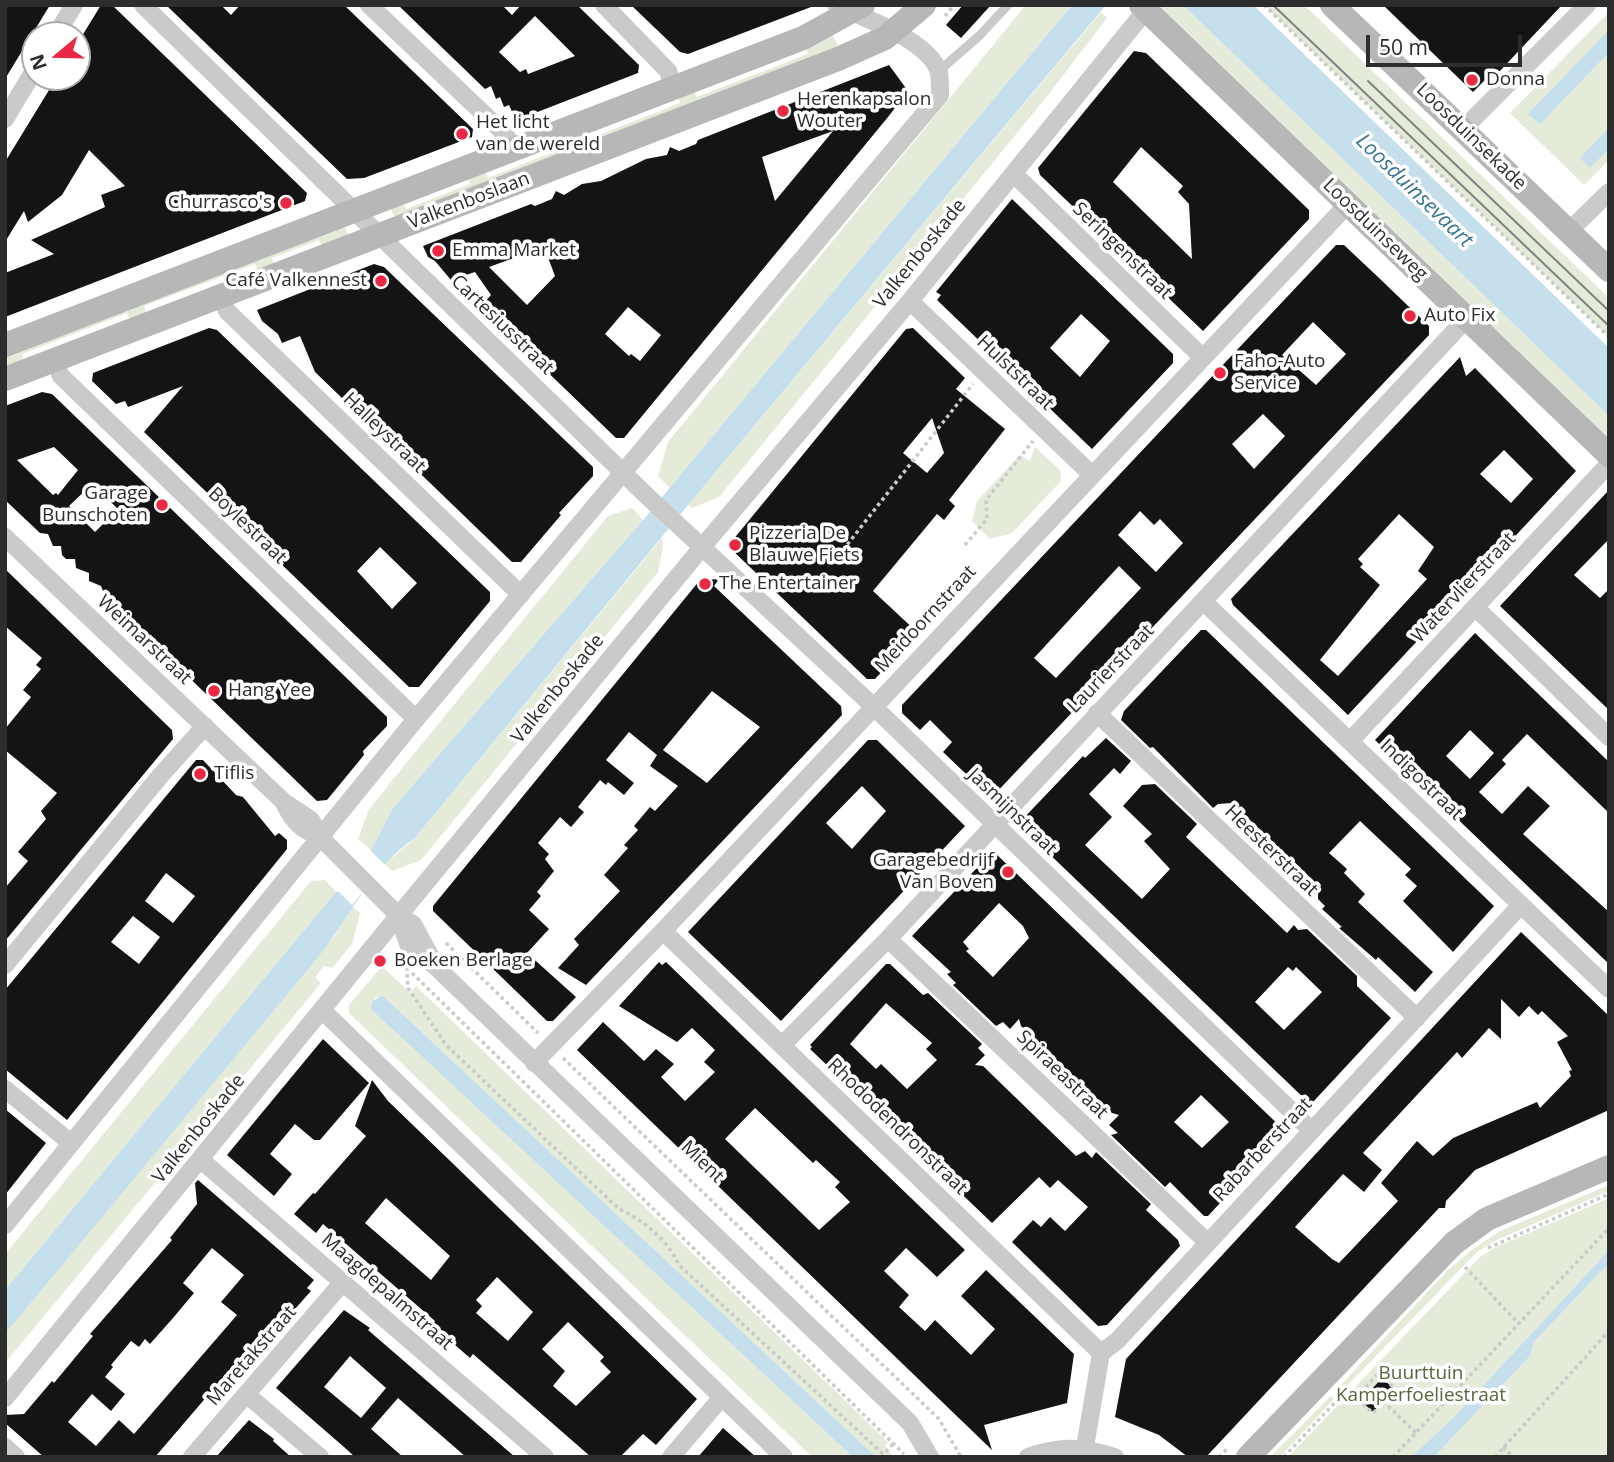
<!DOCTYPE html>
<meta charset="utf-8">
<style>
body{margin:0}
#map{position:relative;width:1614px;height:1462px;overflow:hidden;background:#fff;font-family:"Open Sans",sans-serif}
canvas{display:block}
.frame{position:absolute;inset:0;border:7px solid #2d2d2d;pointer-events:none}
.north{position:absolute;left:21px;top:21px;width:70px;height:70px;box-sizing:border-box;background:#fff;border:2px solid #ababab;border-radius:50%;rotate:251deg;font-size:19px;font-weight:700;line-height:28px;text-align:center;color:#2d2d2d}
.north::after{content:'';display:block;margin:auto;width:24px;height:32px;background:#ea2843;clip-path:polygon(50% 0,100% 100%,50% 72%,0 100%)}
.scale{position:absolute;left:1366px;top:35px;width:156px;height:32px;box-sizing:border-box;border:4px solid #2d2d2d;border-top:0;padding-left:9px;font-size:21px;line-height:24px;white-space:nowrap;color:#2d2d2d;-webkit-text-stroke:5px #fff;paint-order:stroke}
</style>
<div id="map">
<canvas width="1614" height="1462"></canvas>
<div class="frame"></div>
<div class="north">N</div>
<div class="scale">50 m</div>
</div>
<script>
const ctx = document.querySelector('canvas').getContext('2d');
ctx.lineJoin = 'round';
function fillPath(path, color) { ctx.fillStyle = color; ctx.fill(path, 'evenodd'); }
function trace(path, color, width, dash) { ctx.strokeStyle = color; ctx.lineWidth = width; ctx.lineCap = dash ? 'butt' : 'round'; ctx.setLineDash(dash || []); ctx.stroke(path); }
function write(font, color, halo, rows, align = 'center') {
  ctx.font = font + ' "Open Sans",sans-serif'; ctx.lineWidth = 7; ctx.setLineDash([]); ctx.textBaseline = 'middle'; ctx.strokeStyle = halo; ctx.fillStyle = color; for (const [text, x, y, turn = 0] of rows) {
    ctx.save(); ctx.translate(x, y); ctx.rotate((+turn || 0) * Math.PI / 180); ctx.textAlign = isNaN(turn) ? turn : align; if (halo) ctx.strokeText(text, 0, 0); ctx.fillText(text, 0, 0); ctx.restore();
  }
}
fillPath(new Path2D(`
 M1026,5h46l-402,483 -12,-12 10,-34z
 M1159,5h24l426,411v22z
 M1264,5h40l305,293v39z
 M1101,12l6,6 -59,77 -329,402 -27,11 -4,-3z
 M1609,12v148l-25,25 -74,-72z
 M832,33l7,15 -443,173 -7,-16 13,-5 4,9 64,-25 -3,-9 16,-7 5,10 78,-31 -3,-9 16,-7 5,10 96,-38 -3,-9 16,-6 4,9 111,-43 -3,-10z
 M345,226l3,10 -25,13 -4,-9 -47,18 3,9 -16,6 -4,-9 -111,42 3,10 -16,6 -4,-9 -105,41 3,9 -20,8v-18z
 M1035,447l25,23 1,11 -49,52 -22,6 -18,-18 5,-20 43,-46 10,6z
 M632,508l11,12 -250,288 -22,42 -13,-11 11,-30 239,-293z
 M662,538l1,8 -5,26 -237,288 -29,11 -7,-7 30,-26z
 M325,880l11,12 -331,398v-36l306,-373z
 M352,906l8,7 -8,31 -20,24 -8,-2 -9,11 6,6 -316,380v-29l330,-399z
 M382,966l28,27 6,-7 472,456 -3,4 8,11h-17l-494,-462 -7,3 -3,11 481,448h-41l-463,-444v-8z
 M1609,1185v6l-110,48 -22,13 -136,140 -4,-3 111,-119 25,-21 27,-18z
 M1609,1198v52l-155,167 -43,40h-123l192,-200 14,-9z
 M1609,1263v194h-175l96,-101 4,-14z
 M1331,1396l3,3 -54,58h-10z`), '#e4ebd9');
fillPath(new Path2D(`
 M1072,5h34l-418,500 -273,333c-44,30 -64,77 -96,118l-314,378v-44l331,-398h3l32,-42 22,-42 250,-288z
 M1183,5h70l356,343v68z
 M1609,30v22l-69,72 -12,-10z
 M1609,128v20l-19,20 -10,-10z
 M382,995l494,462h-23l-482,-448 1,-7z
 M1609,1250v13l-75,79 -4,14 -96,101h-23l43,-40z`), '#c5dfec');
fillPath(new Path2D(`
 M370,850l15,15 -33,40 -14,-14z`), '#fff');
fillPath(new Path2D(`
 M5,5h45l-45,74z
 M101,5h11l195,188 -2,8 -300,116v-44l49,-19 -23,-14 74,-33 -4,-12 24,-9 -36,-36 -27,45 -34,27 -4,-11 -19,31v-80l52,-85h20v-33z
 M166,5h55l10,10 9,-10h104l129,124 -1,8 -108,41 -17,1z
 M398,5h104l10,10 9,-10h56l62,60 -1,8 -116,45 -8,-2 -5,-11 -5,2 -4,-10 -4,2 -5,-13 -6,3zM535,16l40,40 -47,18 -2,-5 -6,3 -21,-20z
 M631,5h180v2l-123,47 -8,-2z
 M963,5h28l-30,33 -15,-13z
 M1383,5h179l-64,68 -3,-3 -22,22z
 M1134,51l12,2 163,157v9l-106,112 -163,-156 -2,-7zM1141,147l42,39 -5,6 11,12 3,55 -79,-77z
 M889,65l19,26 -12,9 2,4 -10,13 -264,321h-8l-136,-131 11,-12 -16,-23 -24,8 -16,-19 -7,-4 -5,-11 108,-42 4,2 17,-7 4,-8 8,4 18,-11 19,-3 45,-22 21,-4 3,-8 9,4 17,-7 2,-4zM833,131l-58,70 -13,-44zM544,247l11,29 -28,29 -38,-38zM628,307l33,28 -21,26 -9,-7 -2,2 -24,-22z
 M1012,199l161,155v9l-81,86 -155,-149 4,-5 -5,-3zM1081,314l29,27 -30,36 -30,-29z
 M1336,245h8l34,32 51,49v9l-436,461h-4l-46,-44 9,-10 -22,-22 -10,10 -18,-17v-8zM1313,322l33,32 -30,31 -34,-30zM1263,414l22,22 -31,33 -22,-25zM1140,511l14,14 6,-6 23,24 -27,29 -38,-37zM1119,566l22,22 -85,90 -22,-20z
 M374,264l10,3 209,200v9l-34,37 2,2 -40,47h-9l-197,-190 -15,-36 -18,7 -4,-9 -16,-13 -5,-11z
 M209,328l8,2 273,262v9l-71,86h-10l-265,-255 39,-46 -55,21 -3,-6 -9,3 -24,-23 1,-8zM380,547l37,36 -25,26 -35,-38z
 M913,328l52,50 -9,11 49,40 -56,71 6,6 -11,14 -7,-6 -64,77 45,42 -43,46h-8l-135,-129v-9l174,-212zM932,418l12,35 -17,20 -24,-20z
 M1460,357l6,19 9,-8 101,103 -228,244 -115,-110 -2,-6zM1504,450l29,29 -22,24 -31,-29zM1399,514l35,33 -16,24 9,8 -89,97 -18,-16 60,-75 -20,-18 3,-3 -5,-5z
 M42,392l10,2 335,323v9l-24,25 1,4 -37,45 -10,1 -200,-193v-6l-12,-6 -4,-10 -12,-5v-8l-13,-5 -1,-9h-9l-4,-4 -1,-9h-8l-5,-12 -8,-1 -35,-33v-94zM54,447l24,23 -20,25 -2,-2 -3,2 -36,-35zM92,484l26,25 -23,23 -26,-26z
 M1609,490v49l-35,36 26,23 9,-9v121l-109,-104z
 M5,569l167,161 1,9 -168,202v-53l23,-27 -10,-9 28,-33 -5,-8 16,-18 -52,-43v-21l26,-32 -8,-7 18,-21 -5,-4 6,-7 -37,-32z
 M719,579l-5,7 127,120 1,9 -256,270 -28,-17 21,-23 -5,-6 46,-48 -16,-16 24,-27 -4,-3 14,-15 -4,-4 16,-19 5,4 23,-25 -28,-20 7,-11 -28,-23 -23,28 28,23 -10,12 -16,-13 -2,3 -6,-5 -22,27 6,5 -13,15 -11,-10 -22,26 11,11 -4,5 9,12 -17,21 4,4 -12,14 20,19 -22,24 49,44 -23,24h-6l-114,-110v-5l267,-326zM712,691l48,36 -53,56 -44,-33z
 M1201,630h5l288,276 -41,46 -50,-51 14,-15 -12,-11 6,-6 -51,-48 -31,32 18,16 -3,4 21,21 -7,8 75,70 -18,20 -37,-35 -2,3 -37,-32 3,-1 -20,-18 3,-3 -7,-7v-14l-86,-82 -14,1 -5,4 -60,-61 -3,1 -29,-28 3,-9z
 M1475,633l134,129v51l-82,-79 -25,26 4,4 -27,28 23,22 26,-28 22,20 -27,28 86,78v52l-234,-224zM1470,730l24,23 -24,26 -24,-23z
 M1106,738l25,23 -11,13 -6,-6 -25,26 23,23 -27,28 57,54 28,-30 -26,-28 8,-7 -29,-28 19,-21 13,-1 42,40 -11,13 101,96 7,-8 4,5 9,-1 50,47v10l34,32 -78,84h-5l-290,-278 65,-68 2,2zM1288,967l5,4 3,-4 26,25 -38,38 -29,-28z
 M868,740h9l88,86 -184,195 -93,-89zM862,786l24,25 -34,38 -26,-26z
 M196,760h7l33,35 7,2 32,39 4,-3 8,7v9l-220,271 -62,-51v-79zM166,873l29,23 -22,27 -28,-22zM133,916l27,21 -21,27 -28,-22z
 M993,851l293,281 -78,84h-4l-34,-34 -5,5 -54,-52 7,-2 -9,-8 10,-10 -7,-2 -91,-87 -2,-7 -9,10 -7,-7 -7,4 -43,-41 3,-2 -9,-9 4,-2 -39,-36zM999,903l24,23 6,12 -36,39 -27,-26 3,-2 -6,-7zM1201,1095l28,27 -27,26 -28,-26z
 M1521,932l88,84v94l-134,60 -29,31 -1,7h-6l-233,249h-18l-29,-22 -44,-18 11,-58zM1501,999l18,18 10,-11 9,9 4,-4 26,25 -11,6 15,28 -3,1 2,5 -31,32 -3,-6 -84,36 -20,18 -16,-15 -36,42 17,18 -59,62 -7,-4 -37,-32 48,-53 21,18 18,-22 -19,-17 94,-101 5,6 27,-30 12,11z
 M659,962l3,3 4,-3 299,288 -28,27 -31,-29 -22,23 25,24 -10,12 26,24 10,-11 36,35 24,-26 -34,-33 25,-26 88,84 -7,49 -83,22 8,25 -415,-400 26,-28 41,39 12,-12 18,15 -13,13 24,24 30,-29 -11,-10 11,-12 -23,-22 -15,14 -58,-36zM755,1108l58,55 3,-3 24,22 -5,5 15,15 -31,28 -94,-91z
 M886,964h4l33,31 5,-2 54,51 -4,4 7,7 -10,10 8,1 93,90 9,-5 7,7 4,-6 55,52 -5,6 32,30 2,6 -73,79 -9,1 -86,-84 21,-22 8,7 9,-10 15,14 23,-24 -30,-27 -8,8 -11,-11 -47,46 -182,-174 2,-2 -2,-2zM886,1003l46,40 -6,6 11,11 -30,29 -26,-25 -5,5 -26,-25z
 M323,1039l46,44 -49,57h-6l-19,-16 -25,30 22,20 -18,22 -47,-41z
 M372,1080l16,21 309,298 -41,46 -13,-11 -23,23h-29l-118,-103 -3,4 -38,-33 3,-4 -112,-97 -7,9 -22,-19 19,-21 2,1 51,-58 -11,-10zM386,1198l64,58 -19,24 -66,-57zM497,1277l36,35 -25,29 -32,-28 6,-7 -6,-6zM568,1322l36,35 -4,4 11,11 -35,34 -23,-20 12,-15 -23,-22z
 M5,1109l41,34 -41,52z
 M198,1180l116,100 -7,8 4,3 -41,46 -7,-6 -108,126h-111l-39,-34v-8l19,-1 28,-33 2,2 39,-47 -3,-2 8,-9 74,-85 -2,-2 27,-34 -2,-21zM212,1248l32,27 -23,27 16,13 -103,119 -15,-14 -23,26 -28,-24 24,-28 19,17 14,-17 -20,-17 8,-10 -2,-2 20,-24 8,6 6,-8 5,5 23,-26 21,-25 -11,-10z
 M344,1310l26,18 -2,2 147,127h-49l-68,-59 -27,31 32,28h-48l-11,-10 -68,-59zM350,1356l36,32 -25,30 -37,-31z
 M1382,1378l12,11 -21,23 -12,-11z
 M249,1420l25,19 -1,2 18,16h-75z
 M723,1428l33,29h-58z`), '#141414');
trace(new Path2D(`
 M1264,5l345,332
 M945,16l9,-11
 M965,545l22,-26 -1,-19 47,-59
 M843,550l130,-166
 M446,943l92,90
 M407,967l1,21 38,57 173,164c25,11 49,32 60,56l204,189
 M412,973l492,481
 M563,1058l376,361 22,38
 M1488,1248l121,-54
 M1465,1267l54,57
 M1347,1390l26,23 11,-11 32,31
 M1356,1397l23,-24 17,17 -12,12
 M1503,1447l10,10
 M881,1457l13,-14
 M1219,1457l9,-9
 M1284,1457l56,-60
 M1393,1457l216,-229
 M1495,1457l114,-126`), '#cacaca', 3.5, [3.5, 3.5]);
trace(new Path2D(`
 M939,71l41,-36 28,-30`), '#cacaca', 9);
trace(new Path2D(`
 M143,5l504,491 226,210 437,423
 M369,5l136,129 8,15
 M604,5l64,66 6,16
 M56,35l18,-30
 M5,119l30,-50
 M1463,129l124,-124
 M1014,174l188,183
 M1568,232l41,-40
 M221,297l6,14 294,284
 M910,301l181,173
 M54,360l7,16 355,343
 M5,537l279,265 27,18 9,17 79,79 14,8 21,39
 M1204,602l405,387
 M1475,607l134,130
 M1097,713l320,305
 M1350,741l259,-277
 M284,803c9,19 17,26 36,34
 M399,916l9,28 26,21 476,458 20,34
 M663,931l438,422
 M888,939l319,303
 M5,965l156,-190 44,-49
 M322,1010l462,447
 M782,1045l106,-106 579,-621
 M534,1063l129,-132 685,-727
 M5,1089l66,54
 M201,1160l344,297
 M5,1225l411,-506 524,-624c0,-7 0,-15 -1,-22 -8,-32 -75,-55 -103,-68
 M246,1394l74,63
 M5,1398l376,-461 322,-391 207,-245 236,-291
 M5,1447l11,10
 M1085,1447l16,-94 16,-12 404,-436
 M192,1457l151,-175
 M671,1457l51,-60
 M1028,1457c34,-12 54,-10 87,0`), '#cacaca', 18);
trace(new Path2D(`
 M1141,5l468,450
 M1332,5l277,265
 M5,345l798,-307 60,-33
 M5,379l833,-320 47,-21 39,-33
 M1248,1457l206,-214 33,-24 122,-52`), '#b7b7b7', 24);
trace(new Path2D(`
 M1273,5l336,321
 M1368,81l241,230`), '#828282', 2);
for (const [x, y, r, color] of [
 [1472,80,7,"#ea2843"],
 [783,111,7,"#ea2843"],
 [462,134,7,"#ea2843"],
 [286,203,7,"#ea2843"],
 [438,251,7,"#ea2843"],
 [381,281,7,"#ea2843"],
 [1410,316,7,"#ea2843"],
 [1220,373,7,"#ea2843"],
 [162,505,7,"#ea2843"],
 [735,545,7,"#ea2843"],
 [705,584,7,"#ea2843"],
 [214,691,7,"#ea2843"],
 [200,774,7,"#ea2843"],
 [1008,872,7,"#ea2843"],
 [380,961,7,"#ea2843"]
]) { const dot = new Path2D(); dot.arc(x, y, r, 0, 2 * Math.PI); ctx.fillStyle = color; ctx.fill(dot); trace(dot, '#fff', 2.5); }
write('19px', '#2d2d2d', '#fff', [
 ["Donna",1486,80],
 ["Herenkapsalon",797,100],
 ["Wouter",797,122],
 ["Het licht",476,123],
 ["van de wereld",476,145],
 ["Churrasco's",272,203,"right"],
 ["Emma Market",452,251],
 ["Café Valkennest",367,281,"right"],
 ["Auto Fix",1424,316],
 ["Faho-Auto",1234,362],
 ["Service",1234,384],
 ["Garage",148,494,"right"],
 ["Bunschoten",148,516,"right"],
 ["Pizzeria De",749,534],
 ["Blauwe Fiets",749,556],
 ["The Entertainer",719,584],
 ["Hang Yee",228,691],
 ["Tiflis",214,774],
 ["Garagebedrijf",994,861,"right"],
 ["Van Boven",994,883,"right"],
 ["Boeken Berlage",394,961]
], 'left');
write('19px', '#2d2d2d', '#fff', [
 ["Loosduinsekade",1471,137,44],
 ["Valkenboslaan",469,201,-21],
 ["Loosduinseweg",1375,230,44],
 ["Seringenstraat",1122,251,44],
 ["Valkenboskade",920,254,-51],
 ["Cartesiusstraat",502,325,44],
 ["Hulststraat",1015,373,44],
 ["Halleystraat",384,433,44],
 ["Boylestraat",247,526,44],
 ["Watervlierstraat",1464,588,-47],
 ["Meidoornstraat",926,619,-47],
 ["Weimarstraat",144,640,43],
 ["Laurierstraat",1111,669,-46],
 ["Valkenboskade",558,689,-51],
 ["Indigostraat",1421,780,44],
 ["Jasmijnstraat",1012,812,44],
 ["Heesterstraat",1271,851,44],
 ["Spiraeastraat",1062,1075,44],
 ["Rhododendronstraat",897,1127,44],
 ["Valkenboskade",199,1129,-51],
 ["Rabarberstraat",1263,1150,-47],
 ["Mient",702,1162,44],
 ["Maagdepalmstraat",387,1292,41],
 ["Maretakstraat",252,1356,-49]
]);
write('19px', '#536939', '#fff', [
 ["Buurttuin",1421,1374],
 ["Kamperfoeliestraat",1421,1396]
]);
write('italic 21px', '#397591', '#fff', [
 ["Loosduinsevaart",1414,191,44]
]);
</script>
